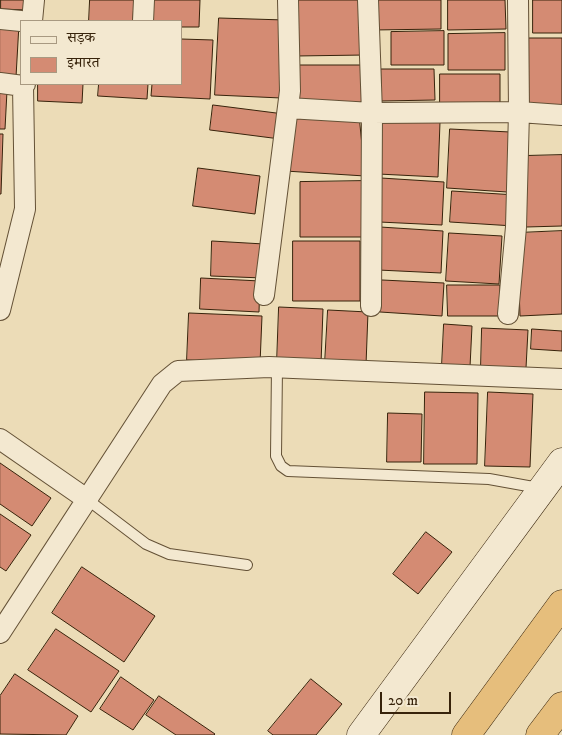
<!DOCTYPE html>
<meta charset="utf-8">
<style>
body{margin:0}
#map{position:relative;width:562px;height:735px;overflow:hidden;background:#ecdcb7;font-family:"IM FELL DW Pica","Noto Serif Devanagari",serif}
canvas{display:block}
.legend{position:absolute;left:20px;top:20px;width:162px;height:65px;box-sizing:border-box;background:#f3e8d0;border:1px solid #a89981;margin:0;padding:6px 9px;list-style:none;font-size:15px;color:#37230b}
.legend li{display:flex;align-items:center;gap:10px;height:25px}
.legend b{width:25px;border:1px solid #a89981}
.scale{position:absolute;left:380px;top:692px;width:71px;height:22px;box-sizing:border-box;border:2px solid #37230b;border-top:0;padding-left:6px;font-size:15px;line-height:18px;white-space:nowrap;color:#37230b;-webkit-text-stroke:4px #f3e8d0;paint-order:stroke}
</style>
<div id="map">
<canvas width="562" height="735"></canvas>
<ul class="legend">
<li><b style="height:6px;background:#f3e8d0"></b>सड़क</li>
<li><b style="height:14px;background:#d48b73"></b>इमारत</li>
</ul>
<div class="scale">20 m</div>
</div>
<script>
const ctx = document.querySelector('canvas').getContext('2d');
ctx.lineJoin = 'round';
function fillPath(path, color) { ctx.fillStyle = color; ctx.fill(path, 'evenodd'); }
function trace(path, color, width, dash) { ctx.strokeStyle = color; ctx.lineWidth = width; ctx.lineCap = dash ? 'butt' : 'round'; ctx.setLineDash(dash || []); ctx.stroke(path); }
const building = new Path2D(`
 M1,0h27l-1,10 -26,-1z
 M90,0h44l-1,21h-44z
 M152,0h48l-1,27h-18v-6h-30z
 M296,0h68l1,55 -69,1z
 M374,0h67v29l-67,1z
 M448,0h57l1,29 -58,1z
 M533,0h29v33h-29z
 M219,18l66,2 -4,78 -66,-3z
 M0,23l19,1 -3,53h-16z
 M444,31v34h-53v-33z
 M505,33v37h-57v-36z
 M529,38h33v68h-33z
 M181,39l32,1 -3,59 -59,-3 1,-12h29z
 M297,65h66v38h-66z
 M381,69h53l1,31 -53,1z
 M440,74h60v34h-60z
 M38,84h45l-1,19 -44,-2z
 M99,84h49l-1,15 -49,-3z
 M0,90l7,1 -2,38h-5z
 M213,105l71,9 -4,25 -70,-9z
 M293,113l66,2 6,61 -80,-5z
 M381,119l59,3 -2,55 -60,-3z
 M450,129l60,3 -3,60 -60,-4z
 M0,134h3l-2,60h-1z
 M562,155v71l-36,1 -3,-71z
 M198,168l62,8 -5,38 -62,-8z
 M381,178l63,4 -2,43 -63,-3z
 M363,181v56h-63v-55z
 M452,191l64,4 -2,31 -64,-4z
 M380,227l63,4 -2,42 -63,-3z
 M562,231v83l-42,2 -3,-83z
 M449,233l53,3 -3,48 -53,-3z
 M212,241l52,3 -1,34 -52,-2z
 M293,241h67v60h-67z
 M201,278l59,3 -1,31 -59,-3z
 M382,280l62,3 -2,33 -62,-4z
 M447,285h53v31h-52z
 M279,307l44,2 -2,55 -44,-2z
 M328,310l40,2 -2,53 -41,-2z
 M189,313l73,3 -2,48 -73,-4z
 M444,324l28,2 -2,41 -28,-2z
 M482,328l46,2 -2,38 -45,-2z
 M532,329l30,2v20l-31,-2z
 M425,392l53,1 -1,71h-53z
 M488,392l45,2 -3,73 -45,-1z
 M388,413l34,1 -1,48h-34z
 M0,463l51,35 -19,28 -32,-22z
 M0,514l31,21 -25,36 -6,-4z
 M426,532l26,20 -34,42 -25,-20z
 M82,567l73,49 -31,46 -72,-49z
 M56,629l63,42 -28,41 -63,-42z
 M15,674l63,42 -12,19 -66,-1v-38z
 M121,677l33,23 -21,30 -33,-21z
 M311,679l31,25 -26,31h-43l-5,-4z
 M159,696l56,38 -1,1h-38l-30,-20z`);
fillPath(building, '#d48b73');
trace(building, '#37230b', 1);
const service = new Path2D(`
 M277,367l-1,89 5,10 7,5 201,8 50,9
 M88,500l58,44 23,10 78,11`);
const minor = new Path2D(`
 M368,0l4,113 -1,193
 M0,19l21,2
 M32,21l2,-21
 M143,21l1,-21
 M0,83l23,3
 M288,108l84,5 147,-1 43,3
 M264,295l26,-204 -2,-91
 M0,310l25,-101 -2,-123 2,-2
 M508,314l8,-87 3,-115 -1,-112
 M0,439l88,61
 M0,633l162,-249 16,-13 91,-4 293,12`);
const secondary = new Path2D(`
 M361,735l201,-273`);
const motorway = new Path2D(`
 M466,735l96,-131
 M540,735l22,-29`);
trace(service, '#645136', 12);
trace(minor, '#645136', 22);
trace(secondary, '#37230b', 29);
trace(motorway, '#37230b', 29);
trace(service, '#f3e8d0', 10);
trace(minor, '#f3e8d0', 20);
trace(secondary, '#f3e8d0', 28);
trace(motorway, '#e6be7c', 28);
</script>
